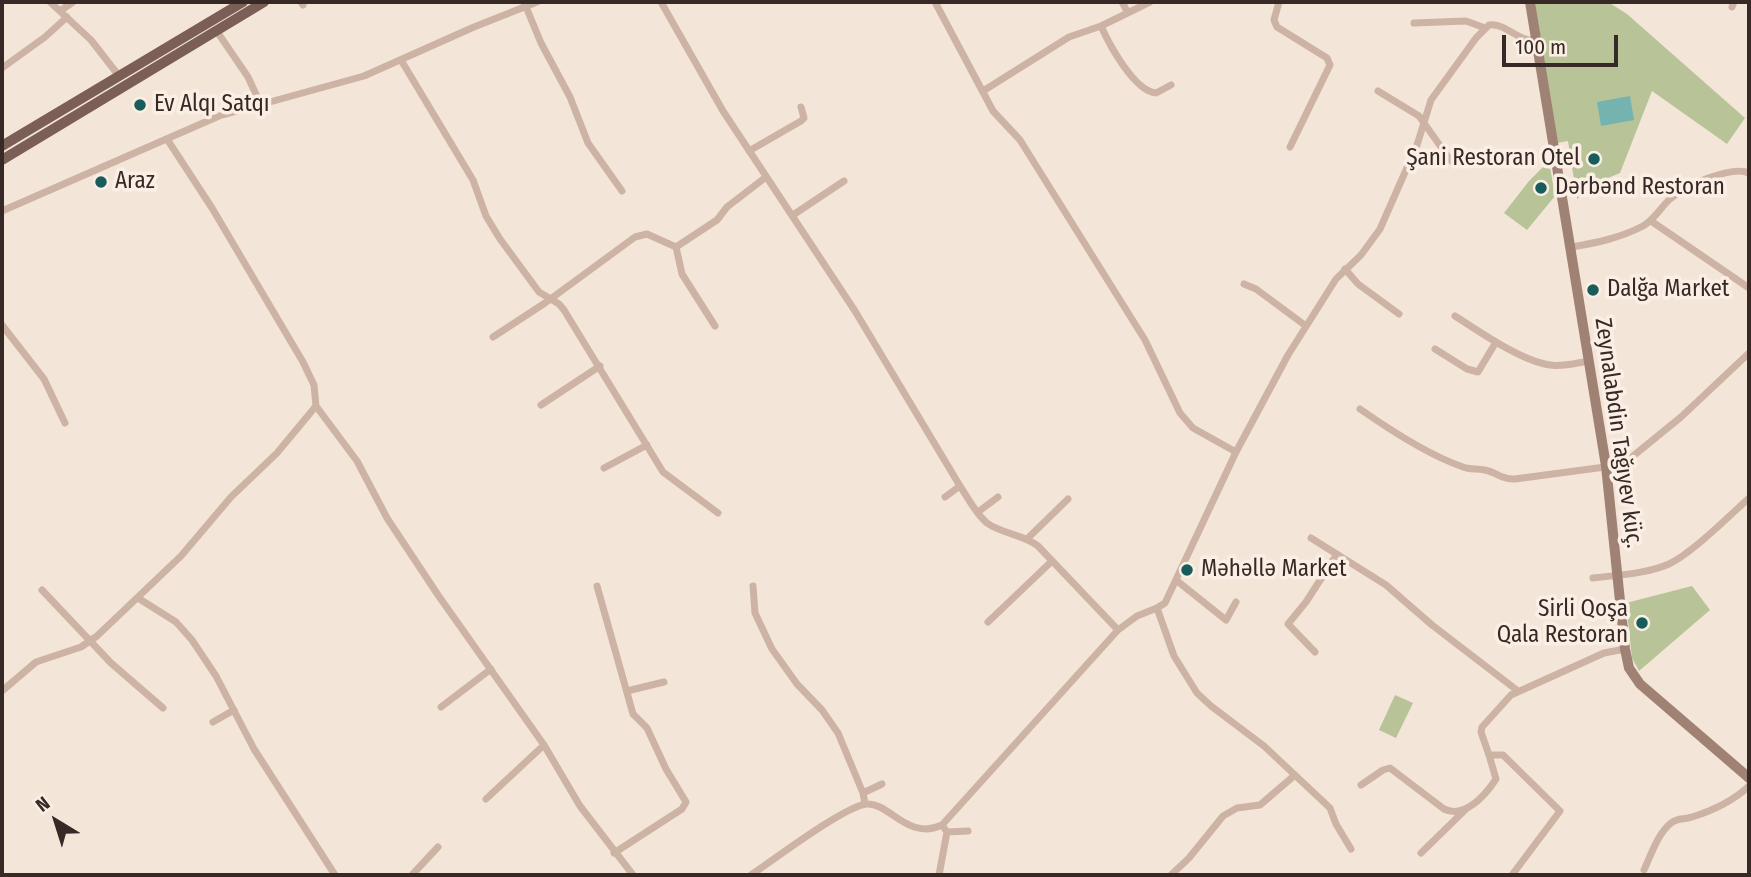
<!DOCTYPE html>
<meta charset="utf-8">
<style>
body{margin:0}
#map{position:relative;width:1751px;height:877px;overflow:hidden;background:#f4e5d9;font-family:"Fira Sans Condensed",sans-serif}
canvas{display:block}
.frame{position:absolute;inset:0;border:4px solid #372a26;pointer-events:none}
.north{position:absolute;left:21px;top:786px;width:70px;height:70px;-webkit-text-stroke:5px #fbefe5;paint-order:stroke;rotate:322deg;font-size:19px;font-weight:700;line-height:28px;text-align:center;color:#372a26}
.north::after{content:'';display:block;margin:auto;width:24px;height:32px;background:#372a26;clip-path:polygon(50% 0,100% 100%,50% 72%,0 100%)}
.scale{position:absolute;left:1502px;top:35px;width:116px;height:32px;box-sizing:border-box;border:4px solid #372a26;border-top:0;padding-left:9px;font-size:21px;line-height:24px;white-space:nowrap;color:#372a26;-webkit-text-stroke:5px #fbefe5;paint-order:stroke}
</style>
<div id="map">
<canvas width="1751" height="877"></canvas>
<div class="frame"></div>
<div class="north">N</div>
<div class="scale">100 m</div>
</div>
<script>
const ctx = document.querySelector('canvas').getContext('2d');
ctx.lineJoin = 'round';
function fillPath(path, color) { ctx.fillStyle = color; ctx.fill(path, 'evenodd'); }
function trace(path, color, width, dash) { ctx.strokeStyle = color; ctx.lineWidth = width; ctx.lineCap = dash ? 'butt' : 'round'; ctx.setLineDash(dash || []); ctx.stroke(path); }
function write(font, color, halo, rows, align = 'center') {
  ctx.font = font + ' "Fira Sans Condensed",sans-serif'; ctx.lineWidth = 7; ctx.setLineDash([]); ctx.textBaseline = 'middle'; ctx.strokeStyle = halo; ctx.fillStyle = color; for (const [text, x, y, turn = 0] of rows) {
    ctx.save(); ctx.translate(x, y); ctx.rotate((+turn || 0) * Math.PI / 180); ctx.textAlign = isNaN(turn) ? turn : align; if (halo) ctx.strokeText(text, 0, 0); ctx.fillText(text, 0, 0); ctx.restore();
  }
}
fillPath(new Path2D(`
 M1535,2h73l19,12 118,104 -18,26 -75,-53 -32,82 -19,8 -24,18 -9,-58 -11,2z
 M1549,161l6,35 -28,34 -23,-17 25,-32z
 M1692,586l18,24 -71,61 -7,-13 -6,-55z
 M1395,695l18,8 -17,35 -17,-8z`), '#b8c497');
fillPath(new Path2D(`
 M1630,96l4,24 -33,6 -4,-24z`), '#75b3b1');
trace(new Path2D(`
 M50,2l41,38 28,36
 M301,2l2,3
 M524,2l17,41 29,54 18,46 34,48
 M661,2l62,109 132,200 105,175c8,12 16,28 27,37 15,11 36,11 51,23l80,84
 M935,2l58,109 27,29 125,200 35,73 13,15 43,24
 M1122,2l5,9
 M1279,2l-5,18 3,7 50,31 3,7 -40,82
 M1732,7l2,-5
 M60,11l13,-9
 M1414,23l52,-2 19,7
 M1101,26c8,18 33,65 55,67l15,-8
 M216,30l32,47 12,26
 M401,60l72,120 13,36 14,23 39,53 20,12 5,6 99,162 55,41
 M2,68l43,-31 22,-20
 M983,91l86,-54 32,-11 49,-24
 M1378,91l41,25 32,45
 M167,139l45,69 91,154 11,23 2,21 41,55 30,57 51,77 106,150 36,61 53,69
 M749,151l52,-30 3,-3 -3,-11
 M2,211l217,-95 145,-40 110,-49 63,-25
 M793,215l51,-34
 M1651,221l98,67
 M676,247l6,27 33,52
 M1571,247c25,-4 49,-9 72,-21 12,-7 17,-18 27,-27 14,-13 62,-34 79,-26
 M1345,269l13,15 41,30
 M1244,284l12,5 50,37
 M1455,316c25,16 66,45 95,49 13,2 26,-2 39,-4
 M2,325l42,54 21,44
 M493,337l52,-34 90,-66 12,-3 29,13 41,-27 10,-13 39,-30
 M1435,349l32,20 11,3 18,-30
 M541,405l59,-39
 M1360,409c30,21 68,46 103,58 7,3 14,1 22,3 11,2 17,10 30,9l105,-14 7,-4 54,-44 68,-64
 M604,468l43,-23
 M945,497l15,-11
 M978,512l20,-15
 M1311,538l75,47 46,40 86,66
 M1027,539l41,-40
 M1593,578c25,-3 53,-4 76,-14 23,-11 60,-48 80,-66
 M1176,580l50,40 10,-18
 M597,586l36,128 14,14 19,41 20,33 -4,7 -68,44
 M753,586l2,27 17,36 25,35 25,26 16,23 25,60 2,11
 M42,590l69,73 52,45
 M138,598l38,24 16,18 24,36 38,73 81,126
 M1157,608l17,48 23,37 14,13 53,40 66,62 6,16 15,25
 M988,622l64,-61
 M1315,652l-27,-28 18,-22 31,-48
 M2,691l34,-29 45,-15 16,-11 84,-80 50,-59 46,-44 39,-47
 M627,691l37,-9
 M441,707l50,-38
 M213,722l21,-12
 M1361,785l22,-15 7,-2 54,41c20,10 41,-13 52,-30l-7,-24
 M863,793l19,-9
 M486,799l58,-54
 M947,832l21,-1
 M1421,853l44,-43
 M1644,870c7,-15 14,-37 27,-47 7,-6 13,-3 21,-6 19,-6 42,-17 57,-31
 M412,875l26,-28
 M751,875c21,-14 95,-70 116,-71 23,-1 41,37 75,21l176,-195 19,-14 20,-8 8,-5 71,-151 52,-97 48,-76 25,-24 19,-26 37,-84 14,-45 45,-62 13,-13c18,-2 28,17 47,15
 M939,875l8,-43 -5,-7
 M1171,875l18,-17 34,-42 14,-8 23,-3 35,-30
 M1512,875l48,-64 -57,-56h-14l-8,-23 1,-5 29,-32 93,-42 21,-4`), '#cdb3a4', 7);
trace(new Path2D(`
 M1530,2l76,464 19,183 4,19 11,16 109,94`), '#a08275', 10);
trace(new Path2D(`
 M2,146l241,-144
 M2,160l262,-158`), '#7b5f56', 10);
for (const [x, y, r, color] of [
 [140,105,7,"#185c5c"],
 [1594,159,7,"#185c5c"],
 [101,182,7,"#185c5c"],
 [1541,188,7,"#185c5c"],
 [1593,290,7,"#185c5c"],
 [1187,570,7,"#185c5c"],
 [1642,623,7,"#185c5c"]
]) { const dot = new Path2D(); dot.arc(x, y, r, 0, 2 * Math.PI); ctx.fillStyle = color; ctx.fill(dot); trace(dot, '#fbefe5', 2.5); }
write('23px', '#372a26', '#fbefe5', [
 ["Ev Alqı Satqı",154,105],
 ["Şani Restoran Otel",1580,159,"right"],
 ["Araz",115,182],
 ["Dərbənd Restoran",1555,188],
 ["Dalğa Market",1607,290],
 ["Məhəllə Market",1201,570],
 ["Sirli Qoşa",1628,610,"right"],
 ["Qala Restoran",1628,636,"right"]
], 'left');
write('23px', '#372a26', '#fbefe5', [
 ["Zeynalabdin Tağıyev küç.",1618,433,82]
]);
</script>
